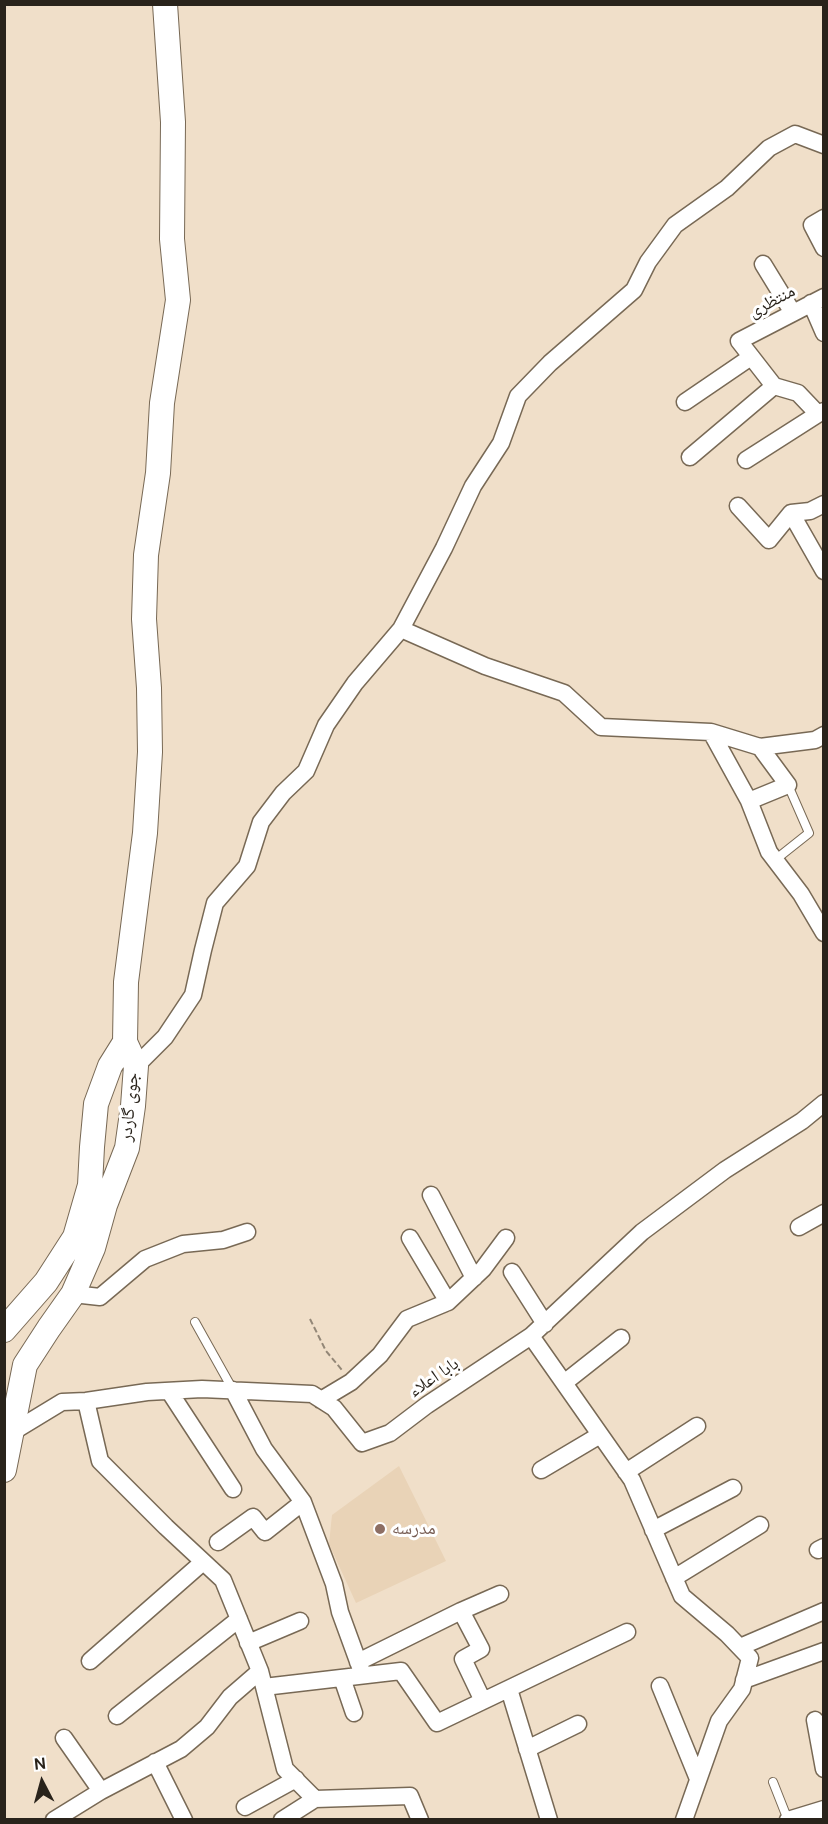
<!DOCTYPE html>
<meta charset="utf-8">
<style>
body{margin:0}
#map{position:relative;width:828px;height:1824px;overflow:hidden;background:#f0dfc9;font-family:"DM Sans",sans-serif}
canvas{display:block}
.frame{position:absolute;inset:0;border:6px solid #29231b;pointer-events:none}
.north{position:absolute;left:12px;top:1752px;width:60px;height:60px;-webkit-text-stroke:4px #fff;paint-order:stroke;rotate:354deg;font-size:16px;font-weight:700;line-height:24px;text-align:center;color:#29231b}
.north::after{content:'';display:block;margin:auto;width:21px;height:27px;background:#29231b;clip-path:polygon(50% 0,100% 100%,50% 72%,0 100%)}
</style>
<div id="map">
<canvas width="828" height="1824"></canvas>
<div class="frame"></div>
<div class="north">N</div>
</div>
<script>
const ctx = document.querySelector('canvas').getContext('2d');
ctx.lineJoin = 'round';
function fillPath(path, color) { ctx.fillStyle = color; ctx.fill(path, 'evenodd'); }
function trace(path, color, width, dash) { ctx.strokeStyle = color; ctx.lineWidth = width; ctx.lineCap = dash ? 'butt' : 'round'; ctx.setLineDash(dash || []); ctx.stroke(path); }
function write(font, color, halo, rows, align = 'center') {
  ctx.font = font + ' "DM Sans","Noto Naskh Arabic",sans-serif'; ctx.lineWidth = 6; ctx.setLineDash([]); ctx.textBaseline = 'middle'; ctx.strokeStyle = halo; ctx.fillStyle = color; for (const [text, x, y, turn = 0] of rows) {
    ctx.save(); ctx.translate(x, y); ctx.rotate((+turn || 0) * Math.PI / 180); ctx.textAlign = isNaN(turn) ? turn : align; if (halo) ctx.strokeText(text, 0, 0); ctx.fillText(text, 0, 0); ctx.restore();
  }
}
fillPath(new Path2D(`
 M399,1466l47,95 -90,42 -27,-59 3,-29z`), '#e9d3b7');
const lane = new Path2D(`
 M775,860l34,-27 -21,-48
 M195,1322l38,68
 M773,1782l15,38`);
const street = new Path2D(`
 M824,218l-12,7 12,23
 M763,264l30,49
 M824,297l-85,44 35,45 24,7 20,21 6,-3
 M811,303l13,30
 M685,402l66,-45
 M690,457l84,-71
 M746,460l72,-46
 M824,504l-14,7 -19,2 33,58
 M738,506l31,34 22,-27
 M401,629l84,37 79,27 37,34 110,5 49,15 55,-7 9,-5
 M711,732l38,69 20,51 32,42 23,39
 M749,801l39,-16 -28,-38
 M136,1066l29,-29 28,-42 10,-45 12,-47 32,-37 14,-44 22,-29 23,-22 20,-46 29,-42 46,-54 43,-81 29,-62 28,-43 17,-47 32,-33 84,-73 14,-28 27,-37 52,-37 42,-40 26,-14 29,11
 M431,1195l43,83
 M799,1227l25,-14
 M410,1238l38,64
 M512,1272l33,52
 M73,1294l27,3 45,-38 38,-15 40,-4 24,-8
 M531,1336l101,144 50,116 45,38 23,24 -8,31 -23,32 -35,99
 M564,1383l57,-45
 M233,1390l31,59 39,53 31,82 6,28 23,63
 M169,1391l64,98
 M321,1400l30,-18 29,-27 27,-36 41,-17 35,-33 23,-31
 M86,1401l14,60 66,66 57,53 37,91 25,98 30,30
 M11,1433l51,-31 24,-1 61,-9 55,-3 110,5 22,14 28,35 28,-10 37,-28 104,-69 111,-104 83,-62 77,-49 22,-18
 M541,1470l59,-35
 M626,1472l71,-46
 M653,1530l80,-42
 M218,1542l35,-25 12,15 38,-30
 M818,1550l6,-3
 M674,1578l86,-53
 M461,1611l20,38 -18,10 20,42
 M248,1643l52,-22
 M740,1647l84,-36
 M90,1661l113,-99
 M358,1662l103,-51 39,-17
 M342,1678l12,35
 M744,1680l80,-29
 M660,1686l38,93
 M264,1687l137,-16 36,52 190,-91
 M509,1689l40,131
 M117,1716l122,-97
 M815,1720l9,49
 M64,1738l37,53
 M527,1749l51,-25
 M155,1762l29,58
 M245,1807l51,-28
 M54,1820l47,-29 80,-42 26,-22 23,-30 30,-26
 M282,1820l33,-21 95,-3 10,24
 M788,1820l36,-11`);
const secondary = new Path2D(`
 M4,1330l42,-48 29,-45 15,-52 2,-38 4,-43 14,-38 15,-24
 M4,1470l21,-105 24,-37 24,-34 20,-46 12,-43 22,-57 6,-42 3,-40 -11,-24 1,-60 19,-149 5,-81 -1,-64 -5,-69 2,-64 12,-82 4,-70 16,-103 -6,-61 1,-117 -8,-118`);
trace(lane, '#786955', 10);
trace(street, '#786955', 19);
trace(secondary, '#786955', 26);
trace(new Path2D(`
 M310,1319l16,32 16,19`), '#938777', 2, [6, 3]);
trace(lane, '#fff', 8);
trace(street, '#fff', 16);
trace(secondary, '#fff', 24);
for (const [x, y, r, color] of [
 [380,1529,6,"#8d6e63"]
]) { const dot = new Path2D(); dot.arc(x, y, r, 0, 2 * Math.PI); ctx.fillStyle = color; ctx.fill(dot); trace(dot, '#fff', 2); }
write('18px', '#29231b', '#fff', [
 ["منتظری",772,302,-28],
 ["جوی گاردر",130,1107,-84],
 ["بابا اعلاء",434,1378,-34]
]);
write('18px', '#785e54', '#fff', [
 ["مدرسه",392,1529]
], 'left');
</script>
